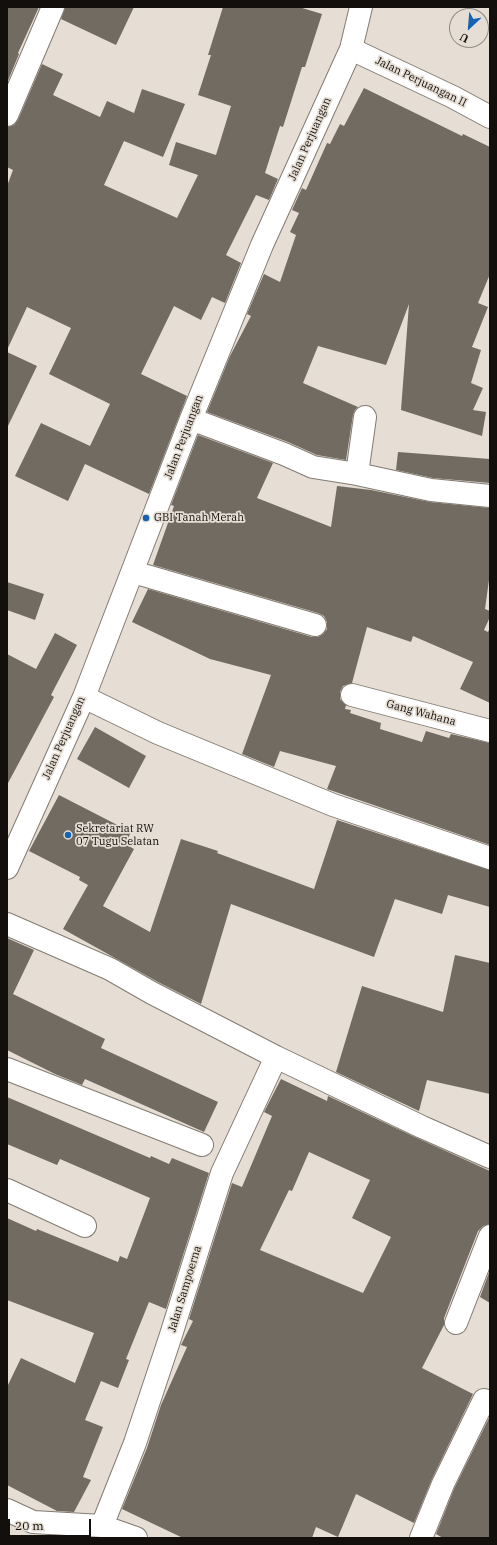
<!DOCTYPE html>
<style>
body{margin:0}
#map{position:relative;width:497px;height:1545px;overflow:hidden;background:#e6ded4;font-family:"IBM Plex Serif",serif}
canvas{display:block}
.frame{position:absolute;inset:0;border:8px solid #120f0c;pointer-events:none}
.north{position:absolute;left:449px;top:8px;width:40px;height:40px;box-sizing:border-box;background:#e6ded4;border:1px solid #918b84;border-radius:50%;rotate:206deg;font-size:11px;font-weight:700;line-height:16px;text-align:center;color:#120f0c}
.north::after{content:'';display:block;margin:auto;width:14px;height:18px;background:#1563b2;clip-path:polygon(50% 0,100% 100%,50% 72%,0 100%)}
.scale{position:absolute;left:8px;top:1519px;width:83px;height:18px;box-sizing:border-box;border:2px solid #120f0c;border-top:0;padding-left:5px;font-size:12px;line-height:14px;white-space:nowrap;color:#120f0c;-webkit-text-stroke:3px #e6ded4;paint-order:stroke}
</style>
<div id="map">
<canvas width="497" height="1545"></canvas>
<div class="frame"></div>
<div class="north">U</div>
<div class="scale">20 m</div>
</div>
<script>
const ctx = document.querySelector('canvas').getContext('2d');
ctx.lineJoin = 'round';
function fillPath(path, color) { ctx.fillStyle = color; ctx.fill(path, 'evenodd'); }
function trace(path, color, width, dash) { ctx.strokeStyle = color; ctx.lineWidth = width; ctx.lineCap = dash ? 'butt' : 'round'; ctx.setLineDash(dash || []); ctx.stroke(path); }
function write(font, color, halo, rows, align = 'center') {
  ctx.font = font + ' "IBM Plex Serif",serif'; ctx.lineWidth = 3.5; ctx.setLineDash([]); ctx.textBaseline = 'middle'; ctx.strokeStyle = halo; ctx.fillStyle = color; for (const [text, x, y, turn = 0] of rows) {
    ctx.save(); ctx.translate(x, y); ctx.rotate((+turn || 0) * Math.PI / 180); ctx.textAlign = isNaN(turn) ? turn : align; if (halo) ctx.strokeText(text, 0, 0); ctx.fillText(text, 0, 0); ctx.restore();
  }
}
fillPath(new Path2D(`
 M7,7h32l-21,46 1,1 -12,29z
 M65,7h69l-18,38 -55,-26z
 M223,7h76l23,7 -17,53h-3l-19,60 -3,-1 -15,47 13,6 -9,21 -13,-5 -30,60 15,8 -16,40 -13,-6 -11,23 -27,-14 -33,68 46,22 -38,98 -64,-30 -17,37 -53,-25 26,-53 49,23 20,-42 -61,-30 22,-46 -44,-21 -20,43v-164l6,-16 -6,-3v-40l7,-2 4,-5 24,-56 21,10 -10,21 47,22 7,-16 27,12 8,-24 43,15 -22,53 -39,-16 -20,44 73,33 21,-43 -29,-10 7,-23 40,13 15,-49 -33,-11 13,-40h-3z
 M364,88l98,48 1,-2 27,13v127l-12,29 10,4 -16,40 9,3 -10,33 12,5 -10,22 13,2 -4,24 -81,-26 8,-106 -23,61 -68,-19 -15,37 55,24 -3,3 -2,5 -7,45 -29,-5 -29,-13 -81,-30 23,-56 21,-40 -4,-2 17,-40 16,8 16,-47 -6,-3 9,-19 -7,-3 10,-22 4,2 21,-47 3,1 10,-20 4,2z
 M7,352l30,14 -30,62z
 M198,435l75,28 -16,35 74,29 6,-41 34,4 59,12 60,6v65l-5,36 5,2v6l-6,13 4,2 2,-4v75l-30,-14 13,-27 -60,-26 -2,6 -44,-15 -15,56 -9,3 -3,6v7l6,6 -1,4 6,1 -1,3 31,10 -1,6 42,13 4,-11 23,7 2,-4 39,9v102l-163,-56 9,-23 -56,-15 -6,16 -32,-13 29,-79 -61,-16 -78,-37 16,-33 164,48h6l5,-3 4,-5v-7l-3,-6 -6,-3 -165,-48 21,-59 -3,-1z
 M398,452l92,7v24l-57,-5 -37,-8z
 M7,582l37,12 -9,26 -28,-10z
 M55,633l22,12 -26,50 3,2 -47,88v-131l29,15z
 M95,727l51,29 -17,32 -52,-29z
 M59,795l72,37 -6,12 9,5 -31,57 47,26 31,-93 37,12 -1,2 97,36 23,-69 153,50v37l-42,-12 -6,19 -47,-15 -21,58 -143,-53 -30,100 -43,-22 -95,-53 25,-44 -9,-5 1,-3 -51,-26z
 M7,938l27,12 -21,44 92,45 -4,9 117,54 -14,30 -119,-53 -3,6 -27,-11 -48,-24z
 M455,955l35,8v131l-63,-14 -8,31 -83,-39 26,-86 81,26z
 M281,1079l46,22 1,-5 89,42 73,33v53l-7,2 -5,5 -34,87v7l-22,43 51,26 -41,85 -18,44 -58,-29 -18,43 -22,-10 -4,11h-129l-61,-29 25,-61 14,-43 26,-58 -6,-2 12,-24 -4,-2 43,-136 10,4 30,-71 -8,-4zM309,1152l61,28 -18,38 39,19 -28,56 -103,-43 29,-60 3,1z
 M7,1097l143,61 1,-2 18,8 3,-6 37,15 -43,136 -17,-7 -23,57 3,1 -11,28 -17,-7 -16,39 18,7 -20,50 8,3 -17,32 -17,-1 -50,-26v-98l14,-29 54,25 19,-50 -87,-33v-82l29,13 1,-2 81,33 2,-6 7,3 23,-61 -90,-39 -3,6 -50,-21z
 M490,1270v33l-10,-6z
 M490,1416v122h-47l-7,-4 18,-45z`), '#726b62');
const minor = new Path2D(`
 M351,49l102,48 37,20
 M7,115l46,-108
 M365,417l-8,57 74,16 59,6
 M191,419l93,35 29,13 44,7
 M133,572l182,53
 M352,695l138,36
 M84,697l74,36 175,72 157,53
 M7,868l77,-171 107,-278 71,-174 89,-196 10,-42
 M7,924l103,45 42,24 124,64 146,70 68,30
 M7,1069l195,76
 M7,1190l78,36
 M456,1323l34,-87
 M7,1510l26,12 69,4 34,12
 M102,1526l33,-83 35,-105 52,-165 54,-116
 M421,1538l22,-54 41,-84`);
trace(minor, '#827b72', 24);
trace(minor, '#fff', 22);
for (const [x, y, r, color] of [
 [146,518,4,"#1563b2"],
 [68,835,4,"#1563b2"]
]) { const dot = new Path2D(); dot.arc(x, y, r, 0, 2 * Math.PI); ctx.fillStyle = color; ctx.fill(dot); trace(dot, '#e6ded4', 1.5); }
write('11px', '#120f0c', '#e6ded4', [
 ["Jalan Perjuangan II",421,82,26],
 ["Jalan Perjuangan",310,139,-66],
 ["Jalan Perjuangan",184,437,-69],
 ["Gang Wahana",421,713,15],
 ["Jalan Perjuangan",64,738,-66],
 ["Jalan Sampoerna",185,1289,-73]
]);
write('11px', '#120f0c', '#e6ded4', [
 ["GBI Tanah Merah",154,518],
 ["Sekretariat RW",76,829],
 ["07 Tugu Selatan",76,842]
], 'left');
</script>
